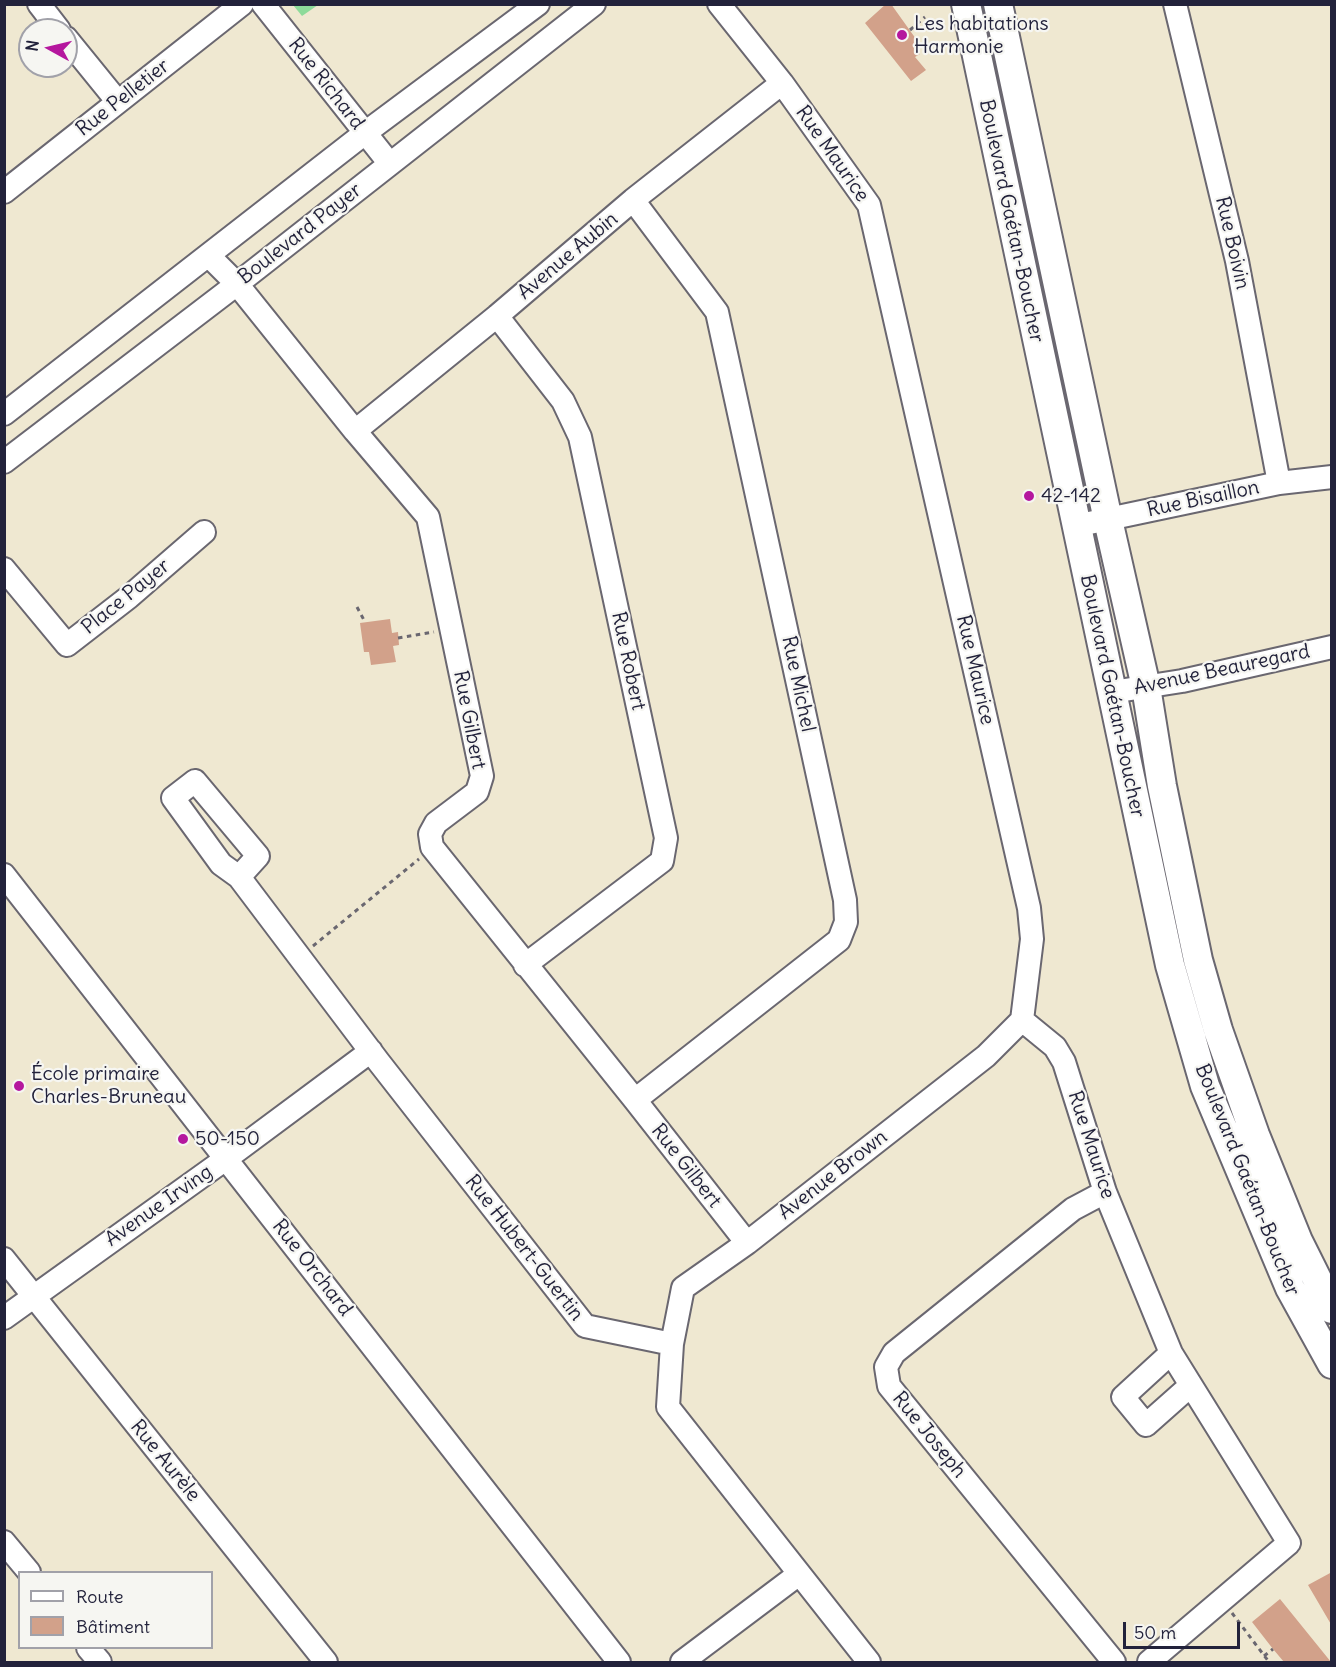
<!DOCTYPE html>
<meta charset="utf-8">
<style>
body{margin:0}
#map{position:relative;width:1336px;height:1667px;overflow:hidden;background:#efe8d1;font-family:Delius,sans-serif}
canvas{display:block}
.frame{position:absolute;inset:0;border:6px solid #22223b;pointer-events:none}
.legend{position:absolute;left:18px;top:1571px;width:195px;height:78px;box-sizing:border-box;background:#f6f6f2;border:2px solid #a1a1a9;margin:0;padding:8px 10px;list-style:none;font-size:18px;color:#22223b}
.legend li{display:flex;align-items:center;gap:12px;height:30px}
.legend b{width:30px;border:2px solid #a1a1a9}
.north{position:absolute;left:18px;top:18px;width:60px;height:60px;box-sizing:border-box;background:#f6f6f2;border:2px solid #a1a1a9;border-radius:50%;rotate:278deg;font-size:16px;font-weight:700;line-height:24px;text-align:center;color:#22223b}
.north::after{content:'';display:block;margin:auto;width:21px;height:27px;background:#b5179e;clip-path:polygon(50% 0,100% 100%,50% 72%,0 100%)}
.scale{position:absolute;left:1123px;top:1622px;width:117px;height:27px;box-sizing:border-box;border:3px solid #22223b;border-top:0;padding-left:8px;font-size:18px;line-height:21px;white-space:nowrap;color:#22223b;-webkit-text-stroke:4px #f6f6f2;paint-order:stroke}
</style>
<div id="map">
<canvas width="1336" height="1667"></canvas>
<div class="frame"></div>
<ul class="legend">
<li><b style="height:8px;background:#fff"></b>Route</li>
<li><b style="height:16px;background:#d2a18a"></b>Bâtiment</li>
</ul>
<div class="north">N</div>
<div class="scale">50 m</div>
</div>
<script>
const ctx = document.querySelector('canvas').getContext('2d');
ctx.lineJoin = 'round';
function fillPath(path, color) { ctx.fillStyle = color; ctx.fill(path, 'evenodd'); }
function trace(path, color, width, dash) { ctx.strokeStyle = color; ctx.lineWidth = width; ctx.lineCap = dash ? 'butt' : 'round'; ctx.setLineDash(dash || []); ctx.stroke(path); }
function write(font, color, halo, rows, align = 'center') {
  ctx.font = font + ' Delius,sans-serif'; ctx.lineWidth = 4.5; ctx.setLineDash([]); ctx.textBaseline = 'middle'; ctx.strokeStyle = halo; ctx.fillStyle = color; for (const [text, x, y, turn = 0] of rows) {
    ctx.save(); ctx.translate(x, y); ctx.rotate((+turn || 0) * Math.PI / 180); ctx.textAlign = isNaN(turn) ? turn : align; if (halo) ctx.strokeText(text, 0, 0); ctx.fillText(text, 0, 0); ctx.restore();
  }
}
fillPath(new Path2D(`
 M293,5h25l-16,11z`), '#8ddb9a');
fillPath(new Path2D(`
 M886,4h5l25,35 -2,7 6,8 -5,3 11,13 -15,11 -46,-58z
 M390,619l2,14 6,-1 1,13 -6,1 3,16 -25,3 -2,-13h-5l-4,-29z
 M1332,1572v54l-24,-41z
 M1280,1599l51,63h-47l-11,-13 -21,-27z`), '#d2a18a');
const minor = new Path2D(`
 M39,4l20,26
 M263,4l127,160
 M719,4l63,79 87,122 160,703 3,31 -10,81
 M1175,4l62,257 42,222
 M66,38l52,64
 M4,192l238,-188
 M633,200l84,112 128,588 1,22 -7,18 -204,160
 M209,256l28,28 118,147 73,86 54,259 -5,16 -41,31 -6,11 2,13 203,253 112,143
 M497,316l66,85 17,36 86,401 -4,23 -137,104
 M4,414l361,-281 173,-129
 M355,431l142,-115 136,-116 149,-117
 M4,462l233,-178 357,-280
 M1075,526l204,-43 53,-6
 M4,569l63,76 62,-48 75,-65
 M1112,692l70,-11 150,-34
 M4,875l615,787
 M239,877l19,-21 -63,-75 -22,17 48,66 18,13 139,184 207,265 87,18
 M1022,1020l33,27 9,15 41,130 66,161 118,190 -140,119
 M1105,1192l-32,17 -179,144 -8,14 3,19 225,276
 M4,1259l322,403
 M4,1318l223,-160 144,-107
 M1171,1353l-48,44 23,28 44,-39
 M4,1542l25,30
 M88,1648l12,14
 M682,1662l117,-88
 M869,1662l-201,-255 4,-63 11,-56 64,-45 239,-187 36,-36`);
const major = new Path2D(`
 M966,4l204,961 35,121 85,202 42,76
 M998,4l110,516 38,167 16,99 36,174 20,70 37,105 43,106 34,68`);
trace(minor, '#6a6770', 26);
trace(major, '#6a6770', 32);
trace(new Path2D(`
 M910,30l15,-13
 M357,607l8,15
 M398,638l36,-6
 M313,946l106,-87
 M1232,1613l37,49
 M1264,1656l9,-7`), '#6a6770', 3, [4.5, 4.5]);
trace(minor, '#fff', 22);
trace(major, '#fff', 28);
for (const [x, y, r, color] of [
 [902,35,6,"#b5179e"],
 [1029,496,6,"#b5179e"],
 [19,1086,6,"#b5179e"],
 [183,1139,6,"#b5179e"]
]) { const dot = new Path2D(); dot.arc(x, y, r, 0, 2 * Math.PI); ctx.fillStyle = color; ctx.fill(dot); trace(dot, '#f6f6f2', 2); }
write('20px', '#22223b', '#f6f6f2', [
 ["Les habitations",914,24],
 ["Harmonie",914,47],
 ["42-142",1041,496],
 ["École primaire",31,1074],
 ["Charles-Bruneau",31,1097],
 ["50-150",195,1139]
], 'left');
write('20px', '#22223b', '#f6f6f2', [
 ["Rue Richard",326,84,52],
 ["Rue Pelletier",123,98,-38],
 ["Rue Maurice",832,154,55],
 ["Boulevard Gaétan-Boucher",1011,221,78],
 ["Boulevard Payer",300,234,-38],
 ["Rue Boivin",1232,243,77],
 ["Avenue Aubin",568,256,-40],
 ["Rue Bisaillon",1203,499,-12],
 ["Place Payer",126,597,-39],
 ["Rue Robert",628,661,78],
 ["Rue Maurice",975,670,77],
 ["Avenue Beauregard",1222,670,-12],
 ["Rue Michel",798,684,78],
 ["Boulevard Gaétan-Boucher",1112,696,78],
 ["Rue Gilbert",469,720,79],
 ["Rue Maurice",1091,1145,72],
 ["Rue Gilbert",686,1166,52],
 ["Avenue Brown",833,1175,-38],
 ["Boulevard Gaétan-Boucher",1247,1180,68],
 ["Avenue Irving",159,1206,-35],
 ["Rue Hubert-Guertin",524,1248,52],
 ["Rue Orchard",312,1268,52],
 ["Rue Joseph",929,1435,51],
 ["Rue Aurèle",165,1461,51]
]);
</script>
